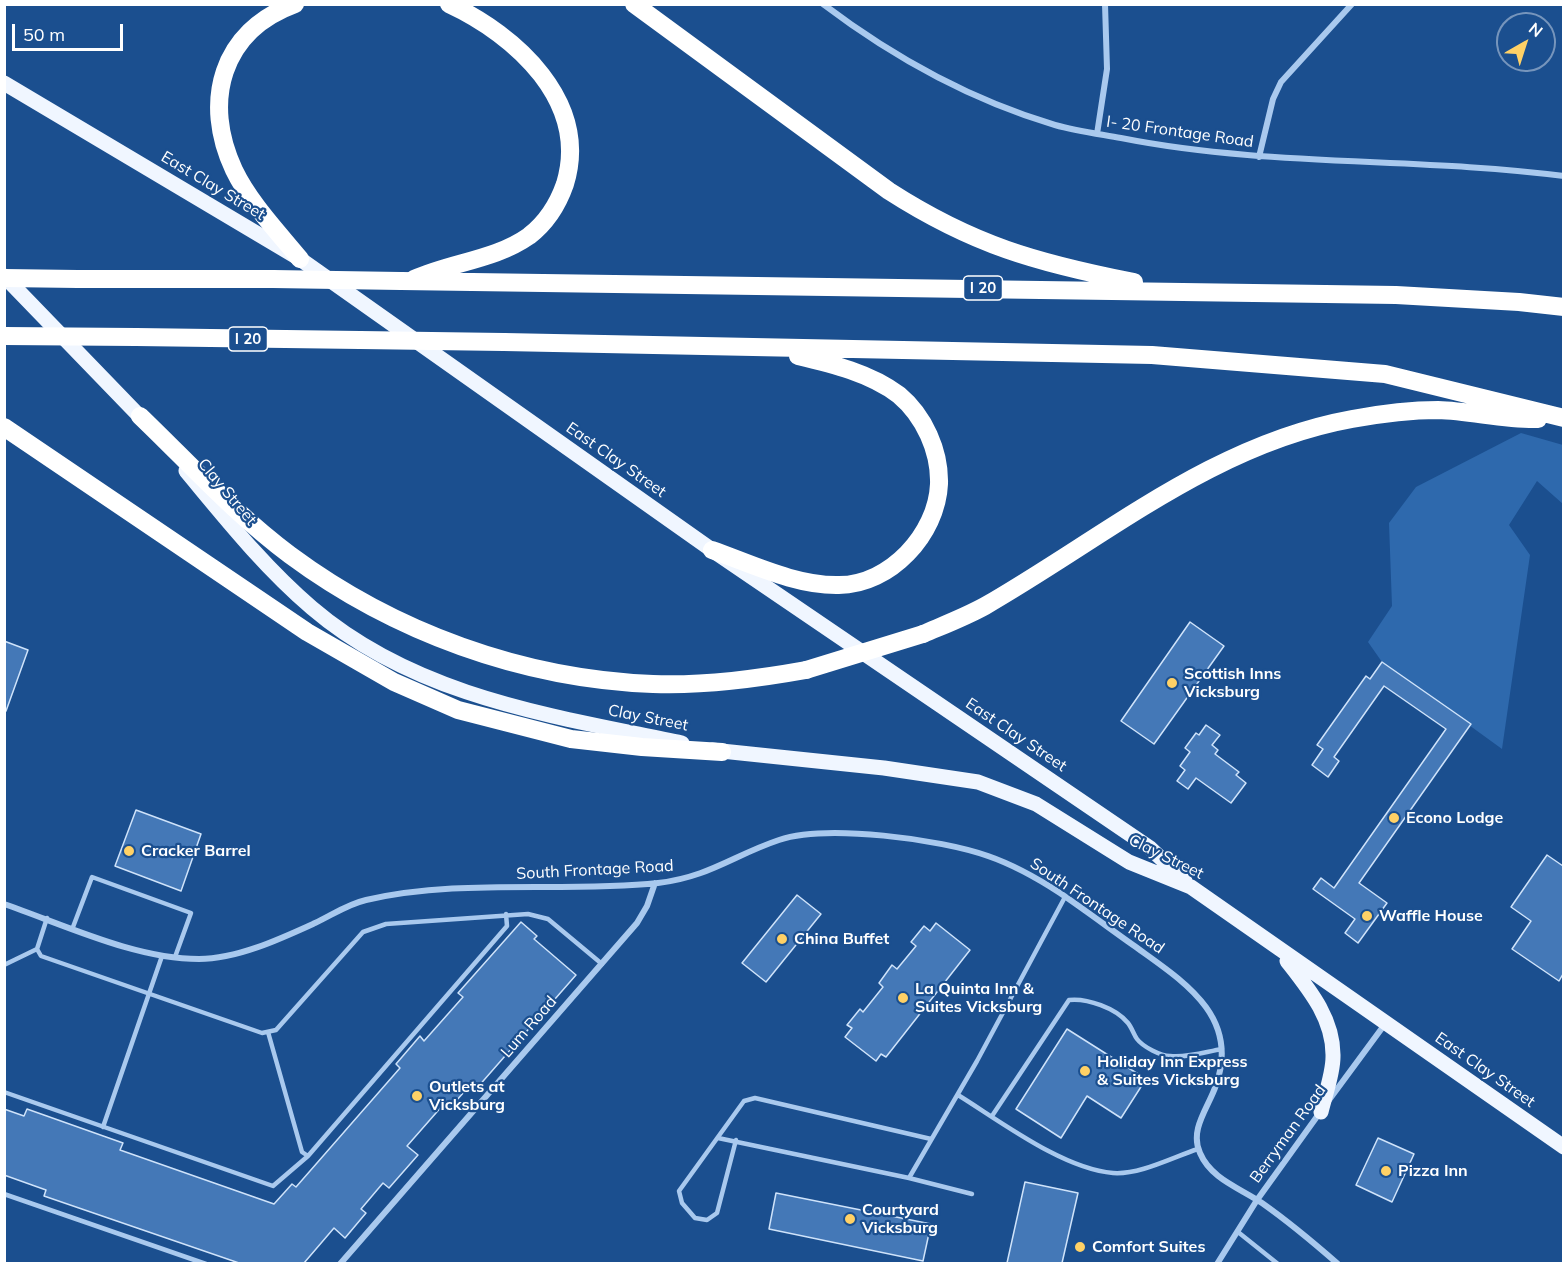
<!DOCTYPE html>
<style>
body{margin:0}
#map{position:relative;width:1568px;height:1268px;overflow:hidden;background:#1b4f8f;font-family:Mulish,sans-serif}
canvas{display:block}
.frame{position:absolute;inset:0;border:6px solid #fff;pointer-events:none}
.north{position:absolute;left:1496px;top:12px;width:60px;height:60px;box-sizing:border-box;background:#1b4f8f;border:2px solid #7695bc;border-radius:50%;rotate:39deg;font-size:16px;font-weight:700;line-height:24px;text-align:center;color:#fff}
.north::after{content:'';display:block;margin:auto;width:21px;height:27px;background:#ffd166;clip-path:polygon(50% 0,100% 100%,50% 72%,0 100%)}
.scale{position:absolute;left:12px;top:24px;width:111px;height:27px;box-sizing:border-box;border:3px solid #fff;border-top:0;padding-left:8px;font-size:18px;line-height:21px;white-space:nowrap;color:#fff;-webkit-text-stroke:4px #1b4f8f;paint-order:stroke}
</style>
<div id="map">
<canvas width="1568" height="1268"></canvas>
<div class="frame"></div>
<div class="north">N</div>
<div class="scale">50 m</div>
</div>
<script>
const ctx = document.querySelector('canvas').getContext('2d');
ctx.lineJoin = 'round';
function fillPath(path, color) { ctx.fillStyle = color; ctx.fill(path, 'evenodd'); }
function trace(path, color, width, dash) { ctx.strokeStyle = color; ctx.lineWidth = width; ctx.lineCap = dash ? 'butt' : 'round'; ctx.setLineDash(dash || []); ctx.stroke(path); }
function write(font, color, halo, rows, align = 'center') {
  ctx.font = font + ' Mulish,sans-serif'; ctx.lineWidth = 4.5; ctx.setLineDash([]); ctx.textBaseline = 'middle'; ctx.strokeStyle = halo; ctx.fillStyle = color; for (const [text, x, y, turn = 0] of rows) {
    ctx.save(); ctx.translate(x, y); ctx.rotate((+turn || 0) * Math.PI / 180); ctx.textAlign = isNaN(turn) ? turn : align; if (halo) ctx.strokeText(text, 0, 0); ctx.fillText(text, 0, 0); ctx.restore();
  }
}
fillPath(new Path2D(`
 M1521,433l42,12v59l-26,-23 -28,44 21,30 -28,194 -120,-87 -14,-20 24,-36 -3,-83 27,-36z`), '#2e69ad');
const building = new Path2D(`
 M1190,622l34,24 -70,98 -33,-23z
 M4,641l24,9 -22,61 -2,-1z
 M1382,662l89,62 -112,159 28,20 -29,40 -13,-10 10,-14 -42,-30 8,-11 13,10 112,-159 -62,-43 -50,71 5,4 -11,16 -16,-12 11,-16 -6,-4 49,-69 4,3z
 M1206,725l14,10 -8,10 6,5 -3,4 24,18 -3,3 10,8 -15,20 -35,-25 -8,11 -11,-8 8,-11 -5,-4 10,-14 -5,-4 11,-15 3,2z
 M136,810l65,24 -20,57 -66,-25z
 M1547,855l16,11v108l-4,7 -47,-32 19,-28 -20,-14z
 M797,895l24,19 -55,68 -24,-19z
 M521,922l16,14 -3,3 42,36 -99,113 -5,-5 -24,27 -5,-5 -36,41 11,9 -29,33 -6,-5 -22,26 5,4 -21,25 -11,-10 -30,35h-65l-195,-67 2,-6 -42,-15v-66l20,7 3,-7 96,34 -3,7 154,54 18,-20 4,3 104,-119 -4,-4 24,-28 4,5 39,-44 -5,-4z
 M936,923l34,27 -84,107 -5,-3 -5,7 -31,-24 7,-9 -5,-3 13,-16 3,3 20,-25 -4,-4 13,-18 5,4 19,-23 -5,-4 13,-16 6,5z
 M1067,1029l79,50 -25,39 -34,-22 -26,42 -45,-29z
 M1378,1138l36,16 -22,48 -36,-17z
 M1025,1182l53,11 -16,70h-55z
 M776,1193l155,31 -8,37 -154,-32z`);
fillPath(building, '#4478b7');
trace(building, '#cfe3fa', 1.5);
trace(new Path2D(`
 M73,927l19,-50 99,36 -16,44
 M37,949l4,7 221,77 14,-3 87,-98 23,-8 142,-10 20,5 54,45
 M4,965l33,-16 10,-31
 M268,1032l34,120 6,4
 M4,1092l269,94 35,-30 199,-230 -1,-12
 M958,1095c42,26 105,74 155,78 27,2 60,-16 85,-24
 M992,1116l77,-116c18,-2 47,8 59,23 4,5 6,12 9,16 6,8 24,17 33,17 17,2 35,-4 52,-7
 M103,1127l59,-171
 M718,1138l191,40 63,16
 M736,1140l-19,73 -10,7 -12,-2 -13,-15 -3,-12 65,-90 11,-3 176,41
 M909,1178l68,-117 88,-164
 M4,1194l202,70
 M1238,1232l40,32`), '#a9c9ee', 4.5);
trace(new Path2D(`
 M823,4c70,53 148,96 232,121 21,6 44,9 66,13 146,29 296,19 443,38
 M1097,134l10,-65 -2,-65
 M1259,157l14,-58 8,-17 71,-78
 M4,904c61,21 131,55 195,55 38,0 81,-20 116,-36 17,-8 33,-19 51,-23 95,-22 195,-7 292,-17 51,-6 76,-28 121,-43 47,-16 162,-1 209,16 26,9 49,22 72,37 25,17 49,35 73,52 48,35 108,70 83,140 -7,22 -27,44 -16,68 11,26 40,35 62,50 27,19 52,40 76,61
 M1329,1100l56,-76
 M340,1264l297,-341 10,-17 8,-23
 M1217,1264l40,-64 64,-89`), '#a9c9ee', 6);
trace(new Path2D(`
 M4,83l296,176 412,291 438,298 35,33
 M4,276l144,149
 M186,471c40,48 78,96 126,137 104,89 241,108 370,135
 M712,750l172,18 94,14 58,22 93,58 62,25 373,260
 M1287,961c22,28 47,58 46,96 0,17 -8,38 -12,55`), '#f0f6ff', 15);
trace(new Path2D(`
 M295,4c-74,27 -93,98 -61,166 16,33 43,61 66,89
 M634,4l255,187c84,54 148,72 245,91
 M78,279h195
 M414,279c38,-17 81,-19 115,-43 17,-13 29,-32 36,-52 25,-82 -49,-149 -116,-180
 M401,281l995,14 123,7 45,5
 M136,337l224,3
 M504,342l648,13 233,19 179,44
 M140,416c49,47 96,99 150,139 104,77 232,124 363,129 51,2 103,-5 153,-14
 M4,427l303,205 87,50 64,28 113,29 71,8 80,5
 M712,550c40,14 84,36 127,35 51,0 98,-51 100,-101 1,-33 -15,-68 -40,-89 -29,-22 -67,-31 -101,-39
 M923,634c21,-9 42,-17 62,-28 120,-69 228,-162 367,-187 27,-5 59,-9 86,-9 34,1 66,10 100,9`), '#fff', 18);
trace(new Path2D(`
 M4,278l74,1
 M273,279l128,2
 M4,336l132,1
 M360,340l144,2
 M806,670l117,-36`), '#fff', 18);
for (const [x, y, r, color] of [
 [1172,683,6,"#ffd166"],
 [1394,818,6,"#ffd166"],
 [129,851,6,"#ffd166"],
 [1367,916,6,"#ffd166"],
 [782,939,6,"#ffd166"],
 [903,998,6,"#ffd166"],
 [1085,1071,6,"#ffd166"],
 [417,1096,6,"#ffd166"],
 [1386,1171,6,"#ffd166"],
 [850,1219,6,"#ffd166"],
 [1080,1247,6,"#ffd166"]
]) { const dot = new Path2D(); dot.arc(x, y, r, 0, 2 * Math.PI); ctx.fillStyle = color; ctx.fill(dot); trace(dot, '#1b4f8f', 2); }
for (const [x, y, w] of [
 [983,288,39],
 [248,339,39]
]) { const box = new Path2D(); box.roundRect(x - w / 2, y - 12, w, 24, 4.5); ctx.fillStyle = '#1b4f8f'; ctx.fill(box); trace(box, '#fff', 1.5); }
write('bold 15px', '#fff', null, [
 ["I 20",983,288],
 ["I 20",248,339]
]);
write('16px', '#fff', '#1b4f8f', [
 ["I- 20 Frontage Road",1180,132,8],
 ["East Clay Street",213,186,31],
 ["East Clay Street",616,460,35],
 ["Clay Street",227,492,50],
 ["Clay Street",648,718,11],
 ["East Clay Street",1016,735,34],
 ["Clay Street",1166,857,26],
 ["South Frontage Road",595,870,-3],
 ["South Frontage Road",1097,906,34],
 ["Lum Road",529,1027,-49],
 ["East Clay Street",1485,1070,35],
 ["Berryman Road",1288,1134,-54]
]);
write('bold 16px', '#fff', '#1b4f8f', [
 ["Scottish Inns",1184,674],
 ["Vicksburg",1184,692],
 ["Econo Lodge",1406,818],
 ["Cracker Barrel",141,851],
 ["Waffle House",1379,916],
 ["China Buffet",794,939],
 ["La Quinta Inn &",915,989],
 ["Suites Vicksburg",915,1007],
 ["Holiday Inn Express",1097,1062],
 ["& Suites Vicksburg",1097,1080],
 ["Outlets at",429,1087],
 ["Vicksburg",429,1105],
 ["Pizza Inn",1398,1171],
 ["Courtyard",862,1210],
 ["Vicksburg",862,1228],
 ["Comfort Suites",1092,1247]
], 'left');
</script>
